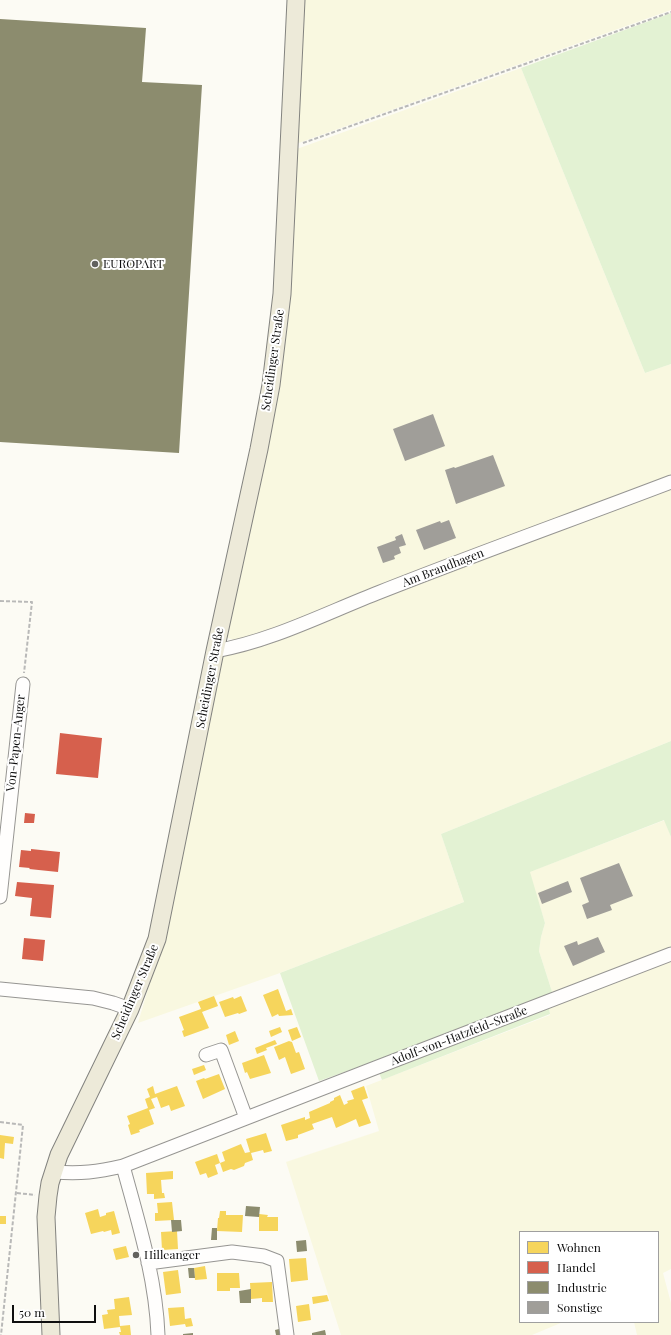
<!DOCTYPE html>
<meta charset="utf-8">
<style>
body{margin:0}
#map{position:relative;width:671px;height:1335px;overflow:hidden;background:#fcfbf4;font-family:"Playfair Display",serif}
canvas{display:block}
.legend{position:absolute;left:519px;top:1231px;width:140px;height:92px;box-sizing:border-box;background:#fff;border:1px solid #9f9f9f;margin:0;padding:5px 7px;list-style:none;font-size:12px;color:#0f0f0f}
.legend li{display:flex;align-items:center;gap:8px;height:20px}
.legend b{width:20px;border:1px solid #9f9f9f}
.scale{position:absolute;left:12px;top:1305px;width:84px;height:18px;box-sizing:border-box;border:2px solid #0f0f0f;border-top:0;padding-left:5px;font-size:12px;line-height:14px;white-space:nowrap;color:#0f0f0f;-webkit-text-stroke:3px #fff;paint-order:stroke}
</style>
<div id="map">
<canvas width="671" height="1335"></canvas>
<ul class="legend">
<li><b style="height:11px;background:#f6d55c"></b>Wohnen</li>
<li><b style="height:11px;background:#d6604d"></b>Handel</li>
<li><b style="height:11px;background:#8c8c6e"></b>Industrie</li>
<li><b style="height:11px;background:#a09e99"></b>Sonstige</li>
</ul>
<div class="scale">50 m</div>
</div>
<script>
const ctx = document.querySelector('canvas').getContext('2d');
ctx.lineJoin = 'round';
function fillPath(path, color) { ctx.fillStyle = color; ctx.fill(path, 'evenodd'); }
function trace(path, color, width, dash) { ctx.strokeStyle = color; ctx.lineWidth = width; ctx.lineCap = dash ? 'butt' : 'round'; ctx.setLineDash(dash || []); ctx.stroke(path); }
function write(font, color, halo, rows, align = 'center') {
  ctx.font = font + ' "Playfair Display",serif'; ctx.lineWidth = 4; ctx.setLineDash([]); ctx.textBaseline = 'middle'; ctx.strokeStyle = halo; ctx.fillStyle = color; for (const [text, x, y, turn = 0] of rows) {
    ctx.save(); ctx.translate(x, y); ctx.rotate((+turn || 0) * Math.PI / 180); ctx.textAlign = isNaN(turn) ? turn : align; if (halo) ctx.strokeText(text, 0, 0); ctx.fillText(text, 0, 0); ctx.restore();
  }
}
fillPath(new Path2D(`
 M301,0h370v10l-378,135z
 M521,68l124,305 26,-9v116l-431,162 -15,-5 38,-185 31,-302z
 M671,484v257l-230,93 23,68 -184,71 -142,50 24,-82 57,-285z
 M665,820l6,17v116l-117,45 -15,-47 2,-14 4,-14 -16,-51z
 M671,957v312l-8,4 8,30v32h-34l-3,-13h24v-90h-138v90h43l-31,13h-191l-55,-173 93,-31 -13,-45 184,-71 -2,-11z`), '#f9f8e0');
fillPath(new Path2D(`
 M671,13v351l-26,9 -124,-305z
 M671,741v96l-7,-17 -134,52 15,51 -4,14 -2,14 15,47 -235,83 -39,-108 184,-71 -23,-68z
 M548,1004l2,10 -168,66 -4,-10z`), '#e3f2d3');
fillPath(new Path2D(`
 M278,989l8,22 5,-2 2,6 -14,1 -1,-2 -6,3 -9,-22z
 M214,996l4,10 -16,6 7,16 -25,9 -2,-6 2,-1 -5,-13 22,-8 -3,-7z
 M241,996l6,15 -8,3 -1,-1 -13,4 -6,-15 14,-5 1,2z
 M280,1027l2,5 -11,5 -2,-6z
 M297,1027l4,10 -9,4 -4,-11z
 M235,1031l4,10 -10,4 -3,-10z
 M275,1040l2,4 -11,4 1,2 -10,4 -2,-6z
 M289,1041l3,1 4,11 3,-1 6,17 -14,5 -6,-17 -6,3 -5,-13z
 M264,1055l7,18 -21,6 -3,-7 -2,1 -3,-10z
 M204,1065l2,5 -12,5 -2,-6z
 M219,1074l6,15 -22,10 -7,-18 8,-3 1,1z
 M153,1086l2,8 22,-8 8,20 -14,5 -2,-6 -8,3 -4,-11 -6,2 4,9 -6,2 5,14 -15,6 1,2 -9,3 -3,-10 2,-1 -3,-8 21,-8 -3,-9 5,-2 -3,-8z
 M364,1086l4,12 -6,2 9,23 -12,4 -3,-8 -20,9 -4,-11 -20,7 2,5 -16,6v3l-12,3 -5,-16 24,-8v3l5,-2 -1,-6 21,-9v-1l4,-2v-2l6,-3 4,10 4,-2 -1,-2 7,-2 -3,-8z
 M266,1133l6,18 -8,2 -1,-3 -12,3 2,7 -8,3 -1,3 -10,4 -3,-1 -8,3 -3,-9 5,-2 -3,-9 19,-8 4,9 5,-1 -4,-13z
 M0,1135l14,2 -1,7 -8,-1 -1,16 -4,-1z
 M217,1154l3,9 -5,2 3,9 -10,4 -2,-5 -6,2 -5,-13z
 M173,1171v8l-12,1 1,13h2l1,5 -11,1v-5h-7l-1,-21z
 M172,1202l2,18 -19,1v-8h3l-1,-10z
 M98,1209l2,8 6,-2v-2l8,-2 6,22 -8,2 -1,-5 -7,2 -1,-1 -12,3 -6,-21z
 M220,1211h6v4h17l-1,17 -25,-1 1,-13h1z
 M259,1214l9,1 -1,2h11v14h-19z
 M0,1216h6v8h-6z
 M177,1231l1,18 -16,1 -1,-18z
 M126,1246l3,11 -13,3 -3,-11z
 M306,1258l2,22 -17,2 -2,-23z
 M205,1266l2,13 -12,1 -1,-12z
 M178,1270l3,23 -15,2 -3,-23z
 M217,1273h22l1,15h-10v3h-13z
 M272,1282l1,20h-11v-4l-11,1 -1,-16z
 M327,1295l2,6 -16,3 -1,-7z
 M129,1297l3,18 -13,1 1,10 10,-1 1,10h-11l-1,-3h2l-1,-5 -16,2 -2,-14 6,-1 -1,-4 8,-1 -1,-10z
 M309,1304l2,16 -13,2 -2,-16z
 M184,1307l1,12 6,-1 2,8 -7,1 -1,-3 -15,2 -2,-18z`), '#f6d55c');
fillPath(new Path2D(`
 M60,733l42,5 -4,40 -42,-4z
 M25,813l10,1 -1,9h-10z
 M31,849l29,3 -2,20 -29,-3 1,-1 -11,-1 2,-17 10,1z
 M17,882l37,3 -3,33 -21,-2 2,-18 -17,-2z
 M24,938l21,2 -2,21 -21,-2z`), '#d6604d');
fillPath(new Path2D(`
 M0,19l146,9 -4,54 60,3 -23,368 -179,-11z
 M246,1206l14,1 -1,10 -14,-1z
 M171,1220h10l1,11 -10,1z
 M212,1228h5v12h-6z
 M306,1240l1,11 -10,1 -1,-11z
 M188,1268h6l1,10h-6z
 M251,1289v14h-11l-1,-12z
 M279,1329l2,6h-5l-1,-5z
 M325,1330l1,5h-14v-2z
 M193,1333v2h-10v-1z`), '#8c8c6e');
fillPath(new Path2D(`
 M433,414l12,32 -40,15 -12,-32z
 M493,455l12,31 -49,18 -11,-34 9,-3 1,1z
 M449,520l7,18 -32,12 -8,-20 24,-9 1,2z
 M402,534l4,11 -7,2 2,6 -7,3 1,3 -12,4 -6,-16 19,-7 -1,-3z
 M619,863l14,33 -23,9 2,5 -25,9 -5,-14 7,-3 -9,-24z
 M568,881l4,11 -30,12 -4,-11z
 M598,937l7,15 -32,14 -9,-20 13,-5 1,4z`), '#a09e99');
const minor = new Path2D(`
 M215,651c57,-10 111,-38 165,-59 96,-38 194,-73 291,-110
 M0,897l23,-213
 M0,989l93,9 20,5 17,6
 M206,1055l15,-5 25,68
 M123,1166c15,55 33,112 35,169
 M54,1172c27,2 43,0 69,-6l252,-98 296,-114
 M148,1263l84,-11 32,4 13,5 10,74`);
const major = new Path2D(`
 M51,1335l-5,-118 2,-21 2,-13 9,-28 71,-146 27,-70 58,-288 44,-202 12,-64 11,-91 14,-294`);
trace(minor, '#969592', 15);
trace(major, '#83837f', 19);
trace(new Path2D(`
 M303,143l368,-131
 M0,601l32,1 -8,71
 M0,1122l23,3 -22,210
 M17,1193l18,2`), '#b9b9b8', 2, [4, 2]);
trace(minor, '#fffefd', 13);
trace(major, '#edead9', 17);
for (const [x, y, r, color] of [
 [95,264,4,"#62625f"],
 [136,1255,4,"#62625f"]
]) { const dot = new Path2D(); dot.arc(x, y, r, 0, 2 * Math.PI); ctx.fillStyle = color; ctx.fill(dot); trace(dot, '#fff', 1.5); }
write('12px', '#0f0f0f', '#fff', [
 ["EUROPART",103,264],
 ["Hilleanger",144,1255]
], 'left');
write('12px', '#0f0f0f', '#fff', [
 ["Scheidinger Straße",273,360,-82],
 ["Am Brandhagen",443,568,-21],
 ["Scheidinger Straße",210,678,-79],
 ["Von-Papen-Anger",16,743,-84],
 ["Scheidinger Straße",135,992,-67],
 ["Adolf-von-Hatzfeld-Straße",459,1036,-21]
]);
</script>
